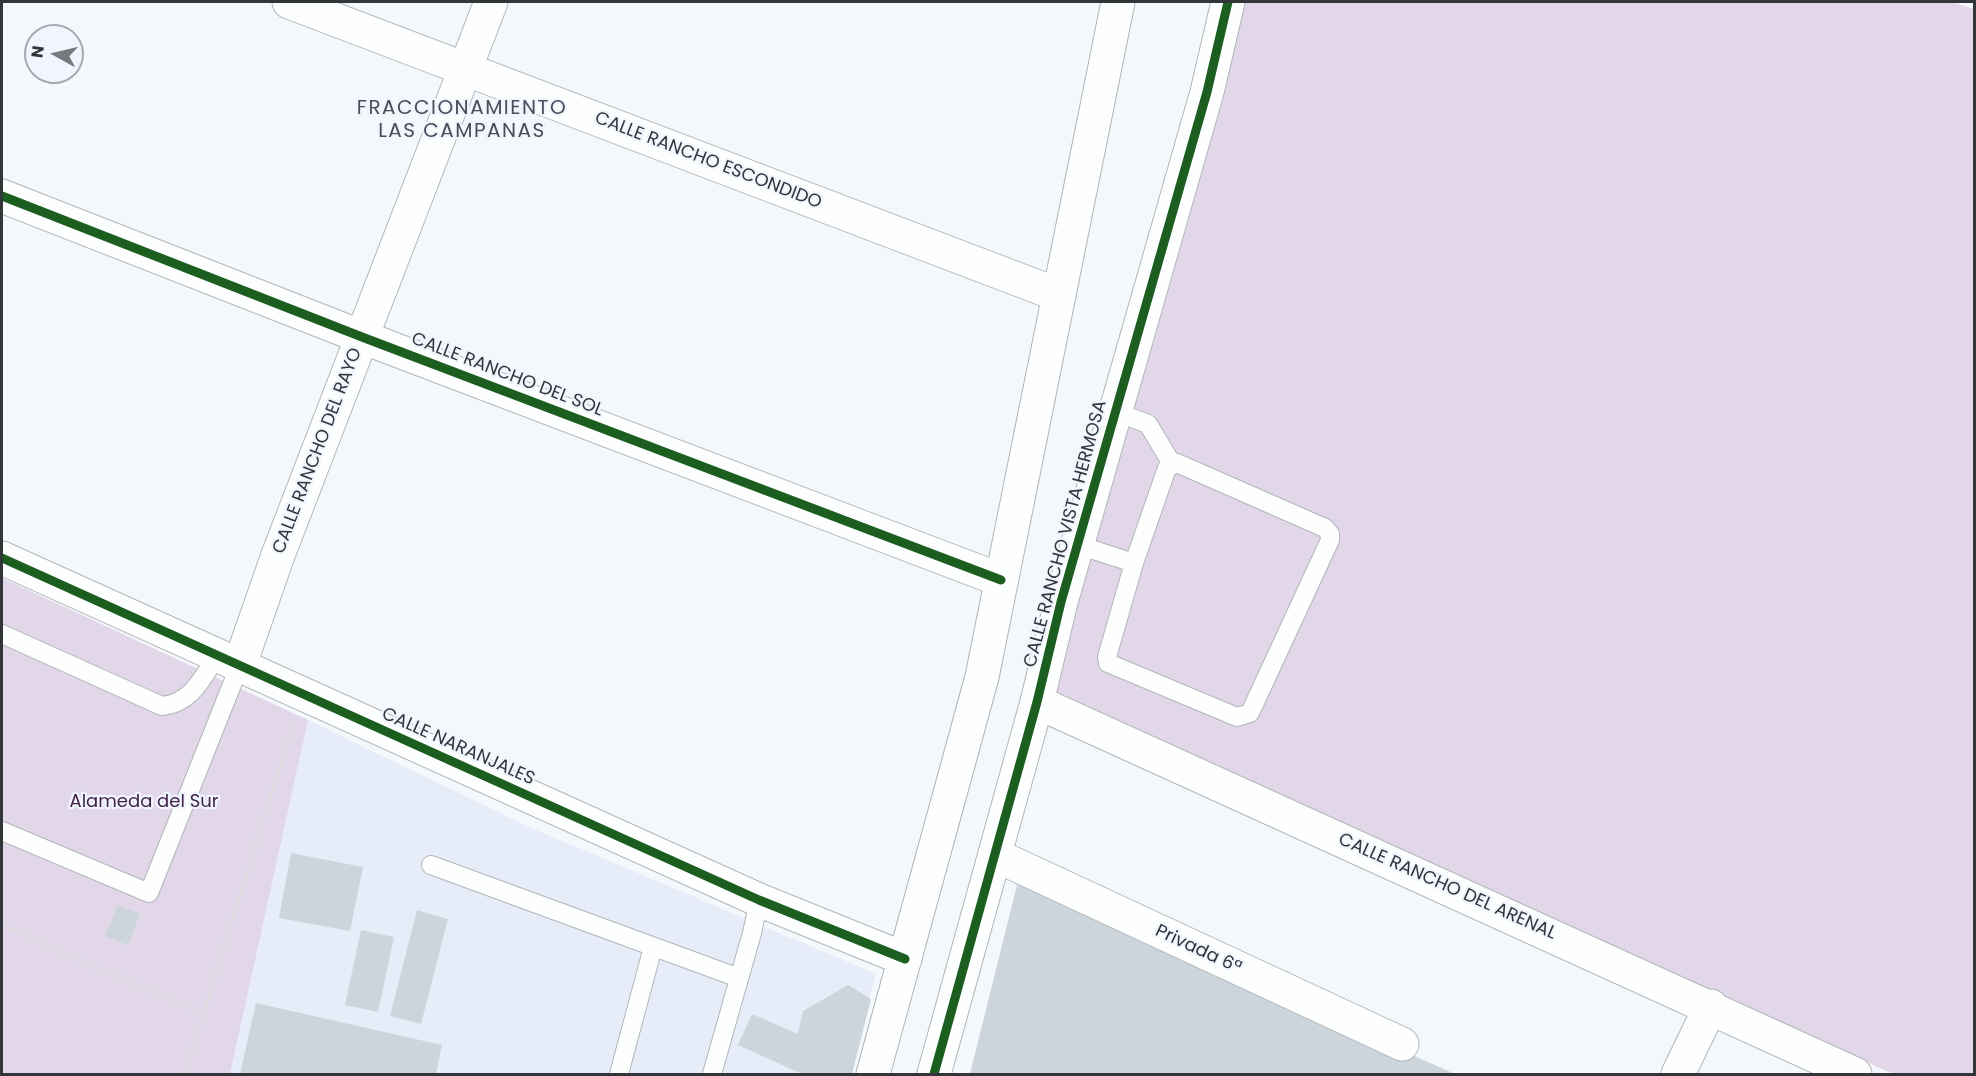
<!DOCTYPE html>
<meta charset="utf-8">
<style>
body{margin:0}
#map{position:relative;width:1976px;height:1076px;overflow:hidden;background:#f4f7fb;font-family:Poppins,sans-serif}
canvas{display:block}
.frame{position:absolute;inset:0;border:3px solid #32353a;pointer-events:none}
.north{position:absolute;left:24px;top:24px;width:60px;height:60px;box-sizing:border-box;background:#f1f6fe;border:2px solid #a5a9b0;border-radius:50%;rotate:278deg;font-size:16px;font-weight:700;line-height:24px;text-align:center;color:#32353a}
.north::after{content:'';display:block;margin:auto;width:21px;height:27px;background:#76797e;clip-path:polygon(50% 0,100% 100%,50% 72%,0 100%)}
</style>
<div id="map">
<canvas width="1976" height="1076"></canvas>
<div class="frame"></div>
<div class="north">N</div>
</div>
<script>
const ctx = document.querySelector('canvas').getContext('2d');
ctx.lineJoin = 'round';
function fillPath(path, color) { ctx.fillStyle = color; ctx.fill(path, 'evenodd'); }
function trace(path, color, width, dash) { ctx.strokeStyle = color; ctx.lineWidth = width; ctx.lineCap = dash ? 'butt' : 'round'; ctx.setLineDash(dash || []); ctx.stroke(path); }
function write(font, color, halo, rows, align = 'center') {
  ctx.font = font + ' Poppins,sans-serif'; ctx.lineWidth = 4.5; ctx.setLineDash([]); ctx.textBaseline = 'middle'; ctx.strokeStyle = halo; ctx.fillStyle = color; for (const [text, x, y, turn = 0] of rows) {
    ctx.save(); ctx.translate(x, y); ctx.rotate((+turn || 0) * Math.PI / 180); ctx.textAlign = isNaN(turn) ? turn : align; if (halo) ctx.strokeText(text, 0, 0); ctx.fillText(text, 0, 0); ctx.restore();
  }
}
fillPath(new Path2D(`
 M308,720l221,107 347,147 -29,100h-617z`), '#e6ecf8');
fillPath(new Path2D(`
 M1239,2h713l22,7v1065h-81l-844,-386z
 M2,578l306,142 -78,354h-228z`), '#e1d7e9');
fillPath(new Path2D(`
 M291,853l72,14 -13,64 -71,-13z
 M1018,881l437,193h-485z
 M118,905l22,9 -12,31 -23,-9z
 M417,910l31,9 -27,105 -31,-8z
 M361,930l33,7 -16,75 -33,-7z
 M848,985l23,14 -19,75h-50l-64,-29 14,-31 46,20 5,-23z
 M256,1003l186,42 -6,29h-196z`), '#cdd5dc');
const service = new Path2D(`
 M1116,412l32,12 24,40
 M1078,545l56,18 -27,94 1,6 129,54 13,-4 80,-173v-6l-5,-6 -148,-65 -10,5 -33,95
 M2,634l160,72c29,-3 40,-27 54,-49
 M2,831l147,62 90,-226
 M431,865l308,113
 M619,1074l34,-127
 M712,1074l40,-141 7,-33`);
const minor = new Path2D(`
 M289,2l770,293
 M2,196l360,141 639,243
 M2,558l757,342 146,59
 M239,667l39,-112 213,-553
 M1037,702l818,372
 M995,855l407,189
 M1678,1074l33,-68`);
const tertiary = new Path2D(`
 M873,1074l109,-397 136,-675
 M934,1074l103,-372 24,-100 146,-510 21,-90`);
trace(service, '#b2b5b9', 20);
trace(minor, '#b2b5b9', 35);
trace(tertiary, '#b2b5b9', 35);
trace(new Path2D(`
 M2,925l201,89 -18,60
 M203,1014l90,-289`), '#dadcdd', 4, [4.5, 4.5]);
trace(service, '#fdfefe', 18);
trace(minor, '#fdfefe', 33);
trace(tertiary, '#fdfefe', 33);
trace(new Path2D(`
 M2,196l360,141 639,243
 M2,558l757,342 146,59
 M934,1074l103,-372 24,-100 146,-510 21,-90`), '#1b5e20', 9);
write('18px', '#32353a', '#f1f6fe', [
 ["CALLE RANCHO ESCONDIDO",708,161,21],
 ["CALLE RANCHO DEL SOL",507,375,21],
 ["CALLE RANCHO DEL RAYO",318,451,-69],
 ["CALLE RANCHO VISTA HERMOSA",1066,534,-75],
 ["CALLE NARANJALES",458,747,24],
 ["CALLE RANCHO DEL ARENAL",1447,887,24],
 ["Privada 6ª",1198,950,25]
]);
write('18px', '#40224b', '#f1f6fe', [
 ["Alameda del Sur",144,802]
]);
ctx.letterSpacing = '1.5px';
write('20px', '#484e5a', '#f1f6fe', [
 ["FRACCIONAMIENTO",462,109],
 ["LAS CAMPANAS",462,132]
]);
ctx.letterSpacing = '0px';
</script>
